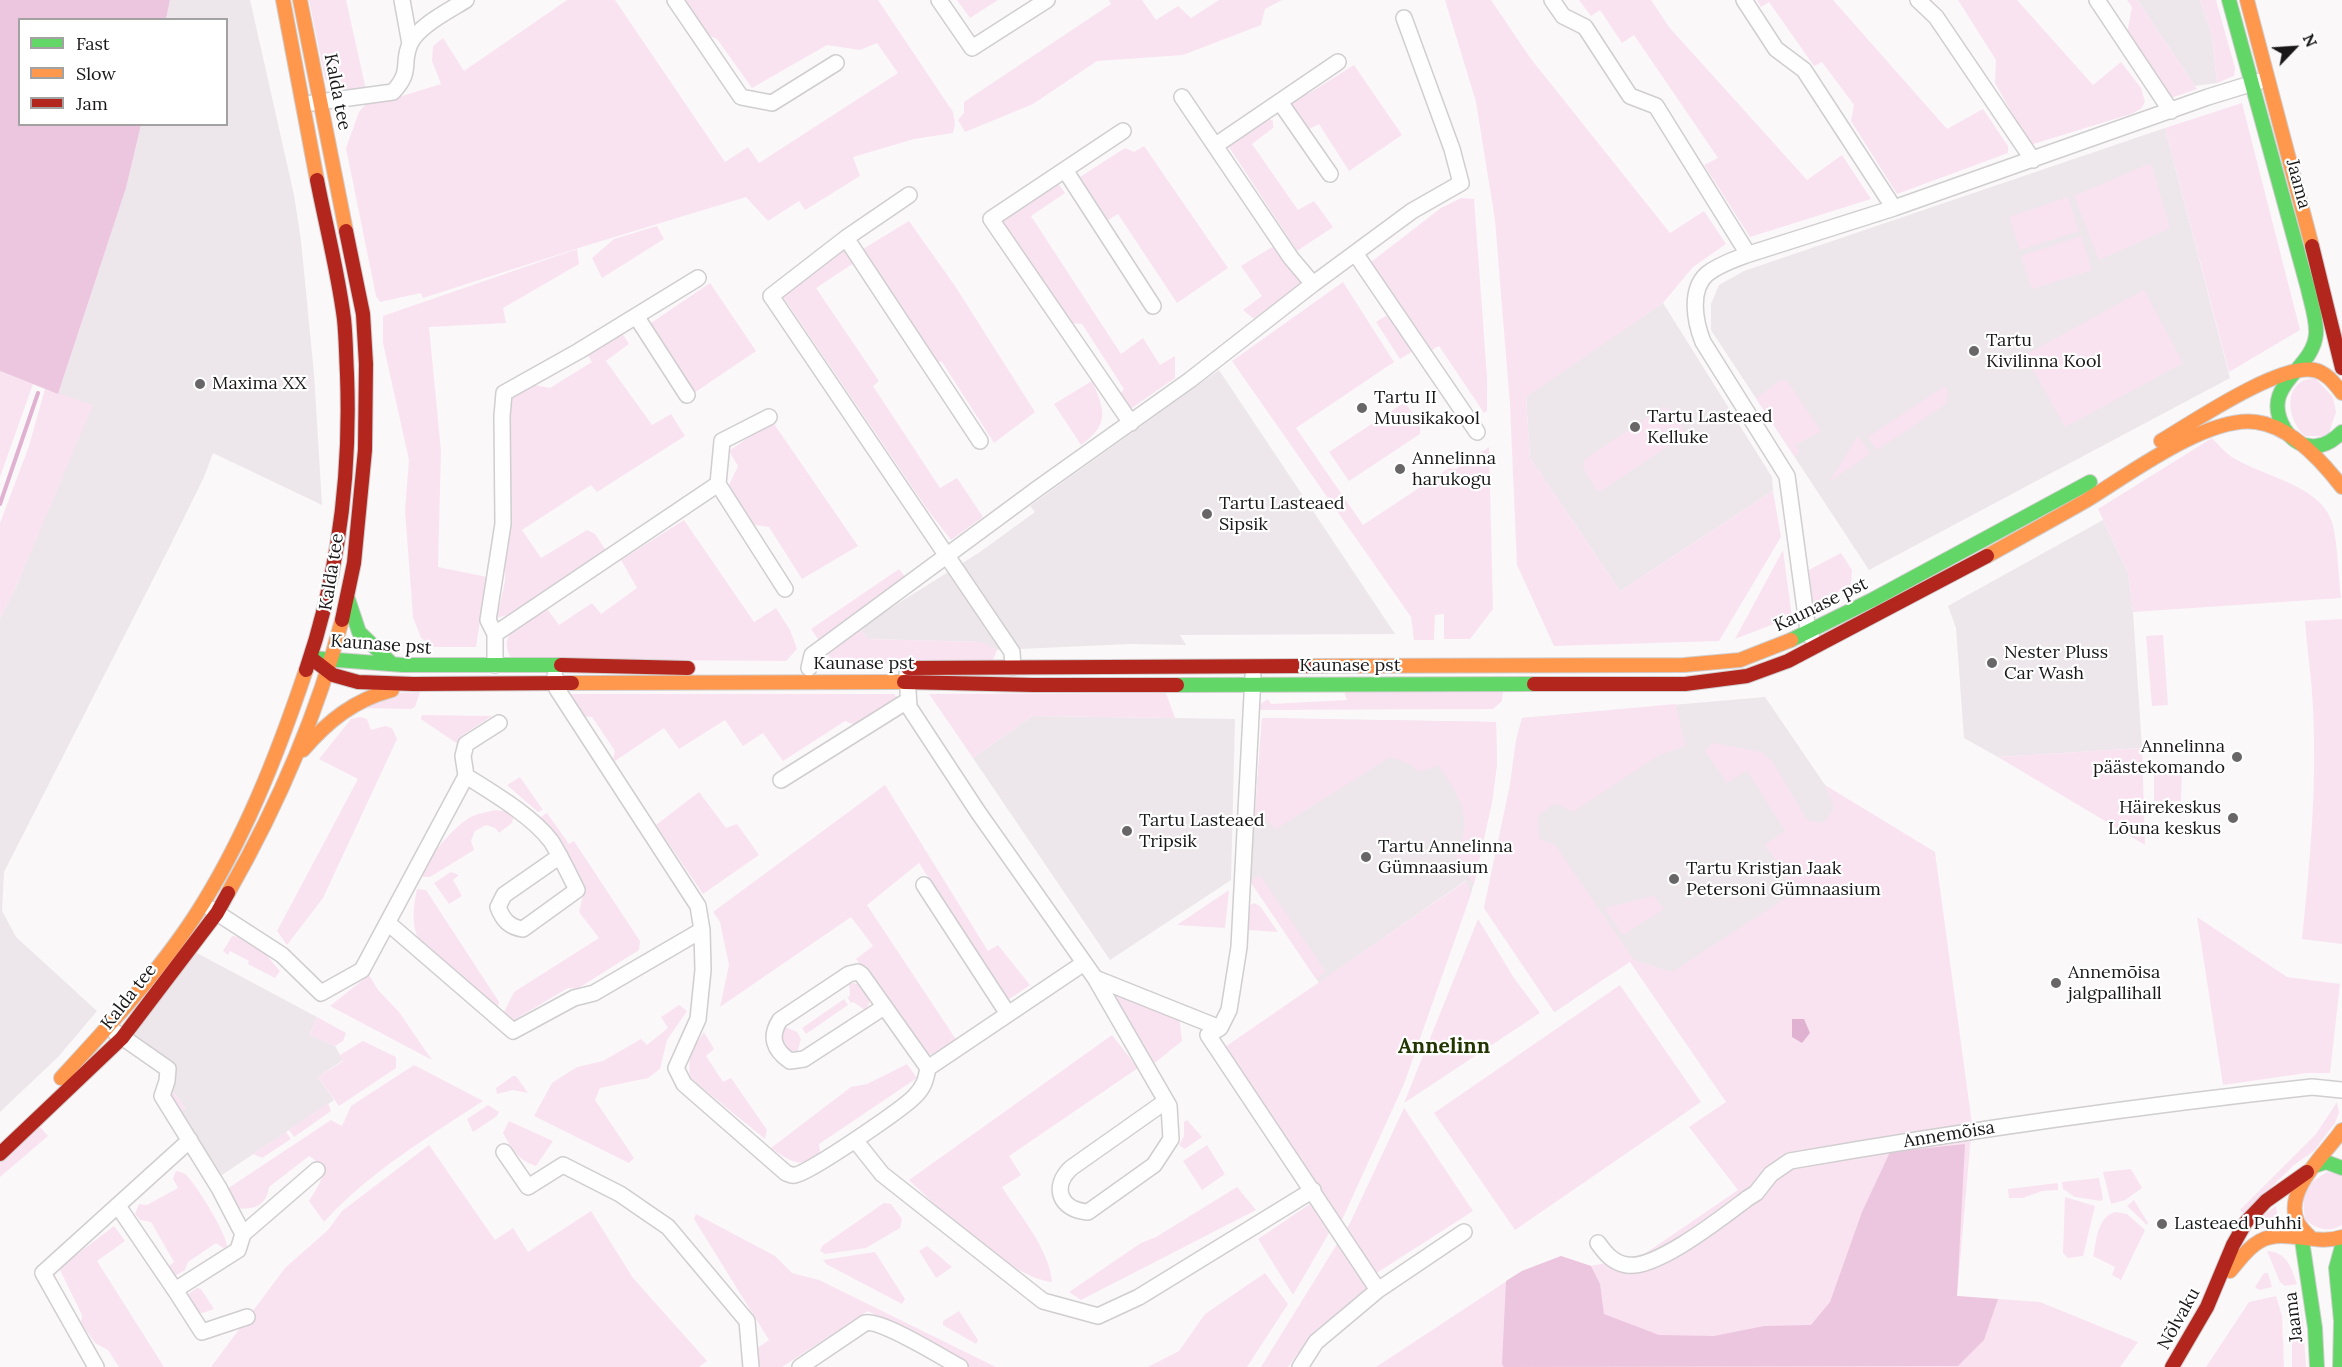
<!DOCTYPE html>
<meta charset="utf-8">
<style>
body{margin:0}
#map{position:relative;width:2342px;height:1367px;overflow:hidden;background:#faf8f9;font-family:Lora,serif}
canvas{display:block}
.legend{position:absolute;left:18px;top:18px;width:210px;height:108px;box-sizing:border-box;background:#fff;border:2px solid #a3a2a3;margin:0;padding:8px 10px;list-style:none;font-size:18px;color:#191718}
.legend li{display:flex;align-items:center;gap:12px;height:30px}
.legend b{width:30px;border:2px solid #a3a2a3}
.north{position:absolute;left:2264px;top:18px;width:60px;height:60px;-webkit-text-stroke:4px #fff;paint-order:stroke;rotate:65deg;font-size:16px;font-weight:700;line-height:24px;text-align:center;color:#191718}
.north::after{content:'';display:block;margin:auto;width:21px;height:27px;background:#191718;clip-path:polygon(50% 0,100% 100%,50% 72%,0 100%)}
</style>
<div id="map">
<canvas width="2342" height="1367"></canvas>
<ul class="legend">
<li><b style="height:8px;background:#63d668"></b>Fast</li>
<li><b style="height:8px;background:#ff974d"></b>Slow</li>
<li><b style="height:8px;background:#b3261e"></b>Jam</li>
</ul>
<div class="north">N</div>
</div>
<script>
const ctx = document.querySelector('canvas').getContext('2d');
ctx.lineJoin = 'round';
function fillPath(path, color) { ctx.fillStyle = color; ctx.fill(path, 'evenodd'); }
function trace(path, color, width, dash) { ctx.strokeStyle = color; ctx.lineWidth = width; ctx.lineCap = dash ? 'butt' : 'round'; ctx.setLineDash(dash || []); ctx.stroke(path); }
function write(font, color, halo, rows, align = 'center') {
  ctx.font = font + ' Lora,serif'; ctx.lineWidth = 4.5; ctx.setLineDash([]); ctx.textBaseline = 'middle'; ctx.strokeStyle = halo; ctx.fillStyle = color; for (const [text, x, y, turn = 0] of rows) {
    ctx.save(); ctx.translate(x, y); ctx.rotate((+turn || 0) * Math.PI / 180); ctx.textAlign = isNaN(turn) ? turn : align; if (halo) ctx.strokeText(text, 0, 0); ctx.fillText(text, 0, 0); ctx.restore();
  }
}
fillPath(new Path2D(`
 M170,0h80l44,195 7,46 13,133 8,131 -109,-52 -9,24 -36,73 -164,322 -2,39 14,26 81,74 -39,46 -58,55v-494l15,-29 77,-184 -34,-11 68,-206 15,-63 85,-1v-104l-60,-1z
 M2137,0h63l12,35 5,48 -22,3z
 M2165,128l65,250 -361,192 -158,-240v-26l8,-19 25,-14z
 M1663,303l109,174 1,14 -153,100 -90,-133 -4,-62z
 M1219,370l176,264 -215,1 6,10 -56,-1 -133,6 -16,-8 -113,-3 -9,-11 121,-76 55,-40 -5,-6z
 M2103,520l25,53 5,39 9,136 -144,9 -34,-19 -8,-110 -8,-22z
 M1765,697l60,88 10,20 36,123 -129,67 -108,-35 -5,1 -74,51 -71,-104 26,-123 6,-44 6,-23z
 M1032,716l203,3 -4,161 -121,80 -137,-202z
 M1262,718l234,4 1,42 -5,38 -21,92 -6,-13 -146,102 -69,-102z
 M195,952l122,65 -7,18 25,11 8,14 -25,17 16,23 -112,75 -42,-63 5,-4 -23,-32 -36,-32z`), '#ede6ea');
fillPath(new Path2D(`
 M309,0h37l20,90h-28l-13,-11z
 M567,0h48l110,162 23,-15 11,16 139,-90 -21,-30 -17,7 -33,-5 -75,43 -35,-49 -12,-5 -21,-32 3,-2h191l75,112 2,12 -2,9 -39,6 -61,18 7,19 -55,34 -6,-9 -31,20 -22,-24 -161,49 -162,52 -2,-5 -41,9 -4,-6 -30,-148 13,-36 9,-11 34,-5 39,-12 -9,-23 1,-15 10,-8 21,33z
 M957,0h41l-28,18z
 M1109,0h33l14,20 22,-14 13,12 28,-18h63l-17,9 -4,16 -78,30 -86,6 -64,43 -68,28 -7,-12 6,-7v-11l147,-98z
 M1445,0h46l40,59 139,174 34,-22 22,33 -33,23 -30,36 -137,94 4,61 90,133 153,-100 8,46 -62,104 -165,5 -37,-81 -7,-160 -15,-185 -19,-118z
 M1579,0h72l18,27 138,153 35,-25 29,44 -121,38 -46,-72 14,-7 -84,-123 -12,8 -22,-33 -9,6z
 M1757,0h76l114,129 36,-20 25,37v7l-111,41 -46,-73 3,-16 -32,-43 -8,4 -45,-64 -8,5z
 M1958,0h59l76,85 28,-23 20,26 4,14 -4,7 -10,5 -101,31 -35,-62 1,-23z
 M2127,0h10l60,89 -26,9 -44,-64 5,-27z
 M2200,0h16l19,68 -1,8 -17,7 -5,-48z
 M1354,65l48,70 -53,36 -30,-47 -16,8 -24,-34 15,-10 14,6z
 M2242,103l58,227 -71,42 -64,-244z
 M1265,116l8,5v7l-21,16 46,66 16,-9 19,26 -36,24 -70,-107z
 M1144,146l84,122 -51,35 -59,-89 -10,6 -28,-43 45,-29 9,4z
 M2151,163l19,65 -71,32 -25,-64z
 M1057,182l8,11 -34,23 90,138 22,-16 17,27 15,-9v22l-46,32 -15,-10 10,-11 -42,-65 -14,-1 -69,-102z
 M2068,197l11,34 -59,19 -11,-33z
 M1461,198l13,1 13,178v34l-3,2 -45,-67 -7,4 -61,-88 70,-54z
 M909,221l46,65 80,126 -41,31 -52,-81 -18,-1 -67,-100 -41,27 63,93 -6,5 67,102 17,-10 26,39 -32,23 -24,-31 -144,-212 65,-50 5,8z
 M657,226l7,13 -62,39 -10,-20 22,-19z
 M2081,236l11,34 -60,19 -11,-33z
 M1277,244l7,14 18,24 -48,37 -11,-9 19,-14 -21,-30z
 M577,249l2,15 -76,44 3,15 -77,4 12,124 -3,116 49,10 -11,70h-42l-13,-9 -8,-21 -8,-107 4,-50 -26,-117v-27z
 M1343,282l51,80 -98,66 67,97 86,-57 7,1 33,-22 4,162 -23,30h-26v-25l-9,1 -1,25h-20l-3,-23 -179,-256z
 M710,283l46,68 -62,42 -46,-68z
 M2144,290l39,73 -118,64 -40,-72z
 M1392,312l24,37 -16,10 -24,-37z
 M622,333l7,11 -23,17 46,64 19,-11 14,22 -88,56 -6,-7 -69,45 19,28 46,-28 8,4 12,18 -100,63 -10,3 8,-37 3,-186 17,-12 25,5 42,-26 -6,-10z
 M0,371l33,13 -33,93z
 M2315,378l18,19 3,15 -7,21 -6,3h-18c-19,-17 -23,-56 10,-58z
 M1782,379l6,3 33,49 -25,14 4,7 -5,5 -39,-59z
 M1092,381c13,29 18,43 -11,64l-27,-41z
 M1945,386l3,7 -2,11 -69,46 -9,-13z
 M45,389l48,16 -78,184 -15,29v-95l29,-77z
 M1402,404l5,1 13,20v9l-71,47 -20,-29z
 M1663,407c11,1 16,15 21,24l-2,6 -81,54 -4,-1 -14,-22 1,-8z
 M772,421l86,125 -56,33 -33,-52 -20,-3 -22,-35 11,-23 -9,-15z
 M1859,436l11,18 -41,28 27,-43z
 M2212,438c6,6 11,12 17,17 29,21 94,29 104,70 5,23 5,49 8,73l-208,14 -5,-39 -30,-64z
 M684,520l70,102 22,-14 14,22 7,19 -11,12 -274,-2c-18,-26 16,-41 33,-53l14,19 33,-22 9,11 36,-26 -16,-28z
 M1783,550l9,67 -57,22z
 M1841,553l11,17 -1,15 -39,21 -7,-34z
 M899,569l7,9 -84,67 -11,-16z
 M2342,619v325l-40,-5c8,-76 15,-153 11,-230 -1,-29 -6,-59 -8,-88z
 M859,628l9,11 114,3 15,8 -4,10 -11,4 -143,-1 -7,-3 -3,-4v-7z
 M2163,635l5,70 -16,1 -6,-70z
 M1344,691l159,1 -1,9 -9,8 -235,1 1,-5 9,-6 3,5 76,-4z
 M420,692l-5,15 -4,2 -46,-1 32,-15z
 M1166,693l9,25 -143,-2 -59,42 -44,-64z
 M567,694h327l4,5 -38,28 -15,-6 -62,40 -20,-28 -20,13 -18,-26 -46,29 -15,-21 -52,35 3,-12 -23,-34 -26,-2z
 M1676,704l9,42 -26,9 -86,57 -17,-9 -18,12 1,24 16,6 79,115 38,12 117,-76c3,-19 -14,-36 -24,-51l20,-14 -38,-61 -20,13 -22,-32 8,-8 48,9 11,9 35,59 15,3c18,-14 11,-20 3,-38l110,67 37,272 -15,172 83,6 98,40 -18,25h-744l146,-96 39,-15 30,10 52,-11 95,-65 -49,-63 37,-25 -96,-140 -76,50 -70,-104 26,-123 6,-44 6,-23z
 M422,715l70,1 -31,20 -2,9 -38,-26z
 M360,717l7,2 4,11 14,-4 7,2 5,11 -74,159 -36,47 -10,-14 81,-152 -39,-20 32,-40z
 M1262,718l234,4 1,42 -5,38 -18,83 -19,-29c20,-37 5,-60 -17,-91l-8,4 -13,2 -5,-6 -22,-8 -114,72 -14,-12 -7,-3z
 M2142,748l3,97 -147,-88z
 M2154,770l28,1 -1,30h-27z
 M520,777l23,33 -5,2 -31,-27z
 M885,785l103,166 10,-6 32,40 -22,15 -89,-137 -52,42 90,136 -16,11 -12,3 -73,-96 17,-13 -22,-29 -131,90 9,-42 -9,-43 -7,-10z
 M699,792l27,36 11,-4 22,31 -56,39 -47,-69z
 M496,810l13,2 5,3 -2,8 -13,10 -4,-5 -9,-3 -11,6 -4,10 3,9 -44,27h-7c-1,-16 35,-55 50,-61 7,-3 15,-4 23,-6z
 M547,813l22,31 5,-3 66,100 -1,9 -62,39 -9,-1 -54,32 -11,-6 11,-22 85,-54 -20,-26 5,-21v-7l-43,-67z
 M451,872l8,3 -6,5 9,16 -13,8 -15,-21z
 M1260,875l66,97 -10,7 -66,-98z
 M1466,881l5,13 -67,190 -63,138 -116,-175z
 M417,889l9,1 73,112 -2,9 -77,-68c-9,-19 -7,-34 -3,-54z
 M1229,890l-4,38 -48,-3z
 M1654,896l10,13 -41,26 -19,-27z
 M1254,903l6,3 18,26 -30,-2 2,-25z
 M2197,917l90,60 53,7 -10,89h-23l-84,12z
 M1478,919l36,59 26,35 -136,90z
 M232,936c23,1 34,19 48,35l-5,7 -27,-14 1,-3 -19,-10 -2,4 -5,-4z
 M369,975l9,15 21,22 33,48 -102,-54z
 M853,983l8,1c6,10 13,16 4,26l-12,-8 -2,1 -4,-6 3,-1 -1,-12z
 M1620,985l81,117 -186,128 -81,-117z
 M1116,988l63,28 3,25 -31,25 -37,-65z
 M844,999l4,6 -42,29 -4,-6z
 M679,1005l8,6 -20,29 -7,29 -12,9 -48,10 -5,12 39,58 -5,5 -95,-47 18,-33 25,-16 26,-6 38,-22 6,6 21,-17 -7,-11z
 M317,1017l29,16 -3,8 -8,5 -25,-11z
 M785,1027l12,5 4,7 -4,14 -11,-4 -6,-11z
 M704,1032l10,17 -8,7 17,26 8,-4 36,52 -2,9 -75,-61c-2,-23 1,-27 14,-46z
 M1112,1035l26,33 -129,88 12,19 -19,12c18,29 47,61 50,95 -41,-4 -113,-73 -143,-102z
 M363,1041l33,16v11l-57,38 -21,-29 25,-16 -3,-6z
 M907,1064l10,14 -98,66 2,14c-24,9 -30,4 -50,-10l80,-61 16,-3z
 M414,1065l69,36c-55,36 -115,72 -159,121l-15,-21c11,-18 23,-32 0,-45l-40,31c-3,20 -16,23 -34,21l-11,-17 107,-71 11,6 9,-20z
 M513,1076h3l12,17 -15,-3 -16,4 -1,-6z
 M172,1090l13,18 -5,5 42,62 -5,5 -46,-79 -2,-9z
 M2337,1102l2,10 -4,11 -21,28 -20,14 -50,49 -4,-4 76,-76z
 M328,1103l3,8 -37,26 -5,-7z
 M488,1105l11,7 -2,4 -24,16 -6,-13z
 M1404,1108l69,103 -101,65 -5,14 -52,41 -27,36h-27l89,-144z
 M1187,1120l15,17 -17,12 -6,-4 5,-9v-14z
 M509,1121l44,20 -17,25c-18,-6 -24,-17 -33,-33z
 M40,1127l8,9 -48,41v-15z
 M286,1132l5,7 -29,19 -9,-4z
 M429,1145l66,95 18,-12 15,24 63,-41 42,67 74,83 -8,6h-488l74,-99 43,-38 14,-19z
 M1207,1145l18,29 -23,16 -19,-29z
 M2131,1169l11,19 -17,12 -14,4 -8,-32z
 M176,1171c5,1 9,2 12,6 10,11 39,57 39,70l-4,1 -7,-5 -28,19 -3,8 -10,6 -5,-3 -1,-7 5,-4 -23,-40 -11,-2 -5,-6 4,-10 8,1 31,-17 -5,-9z
 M2327,1172l15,3v50c-13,8 -25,4 -37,-5 -3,-31 -4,-31 22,-48z
 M2099,1178l4,21 -2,2 -26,-4 -12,-8 -1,-7z
 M2058,1183v7l-16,1 -19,7h-14l-1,-9z
 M1237,1187l19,23 -175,90 -12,-8 72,-49 15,-6z
 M2065,1197l30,9 -12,50 -15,2 -5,-5z
 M2134,1200l14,23 -1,2 -20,-19z
 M1313,1202l19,26 -39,67 -35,-56z
 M884,1203l7,1 11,15 -2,9 -34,20 -41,6 -5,-3 2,-5z
 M2276,1206l2,16 -20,8 -5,-8z
 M2116,1212l11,2 18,16 -24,50 -9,-5 3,-8 -22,-11c4,-16 4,-40 23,-44z
 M696,1214l79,42 17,17 27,7 177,87h-27l-3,-4 -98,-52 -86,56h-25l-4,-16 16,-11 -75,-121z
 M114,1226l11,15 -28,20 67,106h-45l-11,-17 -13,-7 -14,-20 1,-8 -23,-47z
 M927,1246l25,21 -16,11 -17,-27z
 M2267,1251c20,1 24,16 30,33l-12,2 -5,-4z
 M875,1252l30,47 -3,5 -76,-40 -3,-4z
 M1265,1273l23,31 -41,63h-99l31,-16 26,-37z
 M2264,1273h4l4,14 -13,3 -4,-3z
 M197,1288l4,1 13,20 -11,4 -8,-1 -8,-17z
 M2298,1291l5,30 3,46h-14v-39l-6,-31 1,-5z
 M2276,1296l6,20 2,51h-78l43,-65z
 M959,1311l19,29 -2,4 -33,-19v-4z`), '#fae3f1');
fillPath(new Path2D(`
 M0,0h170l-4,19 -146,1v104l121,1 -15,63 -68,206 -58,-23z
 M1965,1144l-8,152 41,3 -14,41 -26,26 -454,1 -2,-3 4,-83 16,-10 39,-15 30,10 9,18 4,30 55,21 55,1 50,-10 47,-1 19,-23 32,-90 28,-60z`), '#ecc6df');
fillPath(new Path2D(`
 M1792,1019h12l6,14 -8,10 -10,-6z`), '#e1b1d1');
trace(new Path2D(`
 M0,504l38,-111`), '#e1b1d1', 4);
const street = new Path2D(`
 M402,0l8,44
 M675,0l66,97 31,6 64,-40
 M939,0l33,48 75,-48
 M1552,0l11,16 22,11 45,69 26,10 92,148
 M1744,0l32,49 28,21 90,138
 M1918,0l18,17 97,143
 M2097,0l74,111
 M1182,97l109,161 22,26
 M1280,102l50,72
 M312,103l81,-11c20,-22 8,-28 17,-48 8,-18 40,-34 56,-44
 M1123,131l-132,88 140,204
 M1216,145l122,-83
 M1065,170l88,136
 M909,195l-63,43 -75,58 241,356 1,15
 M846,238l134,203
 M1355,253l122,179
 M636,316l51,79
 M718,484l67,105
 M495,634l223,-150 4,-43 47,-24
 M1812,638l-4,-6 -2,-16 -19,-140 -84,-134c-8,-20 -14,-52 4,-68 11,-9 26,-14 39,-19l148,-47 314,-111 52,-16
 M495,665v-31l-7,-14 15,-96 -1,-108 2,-23 75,-42 119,-73
 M809,668l3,-13 225,-166 153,-109 123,-96 99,-73 49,-28 -9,-34 -48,-131
 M907,674l2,33 69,105 117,166 74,128 2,33 -17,26 -66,47c-28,-2 -37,-25 -17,-44l95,-67
 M1253,676l-14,271 -10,63 -9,18 -12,7 170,255 -62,52 -16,25
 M466,776l-3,-20 3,-12 33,-21
 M781,780l126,-79
 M924,885l84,129
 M211,909l71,46 39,38 41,-23 104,-194c27,17 66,40 85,65 10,16 18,33 26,49l-54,39c-14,-2 -20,-9 -25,-22l6,-12 56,-39
 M388,923l125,108 61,-33 20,-5 108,-63 -4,-24 -141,-217 -2,-13
 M702,930l1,40 -5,49 -22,49 8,16 102,89c3,1 6,3 9,2 13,-1 109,-67 120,-79 9,-9 11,-17 13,-28
 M1095,978l125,50
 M884,1007l-80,52 -14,2c-16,-11 -21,-24 -10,-41l69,-46 9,-2 4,3 66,93 156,-105
 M115,1032l53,37 -1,12 -5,15 57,92 24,46 74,-64
 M855,1140l27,34 161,127 55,15 41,-19 174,-107
 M504,1152l24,35 35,-22 57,29 48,33 79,94 4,46
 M118,1206l57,84
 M243,1234l-5,16 -63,40 27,42 45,-15
 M1598,1243c7,10 15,20 29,22 29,5 97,-49 121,-67l8,-5 15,-19 19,-13c173,-30 347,-55 522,-74l30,3
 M1378,1290l86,-58
 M96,1367l-53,-94 147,-133
 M800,1367l65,-44c16,-4 78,35 95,44`);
const fast = new Path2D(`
 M2229,0l79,289c3,14 9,31 8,45 -3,37 -57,50 -32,94 6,10 15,17 26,18 13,2 23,-5 32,-14
 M348,599l11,33 32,31
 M1791,640l81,-40 218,-118
 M311,658l92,7h158
 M1177,685l357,-1
 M2314,1166l12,-4 16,6
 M2300,1227l15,101 2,39
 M2340,1367l1,-46 -5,-53 6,-22`);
const slow = new Path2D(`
 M283,0l34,180
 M300,0l46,231
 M2247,0l65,246
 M2161,441c32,-19 117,-77 153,-71 12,2 21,14 28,23
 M1987,556c34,-19 67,-37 100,-56 41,-25 121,-85 169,-78 34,4 66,39 86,65
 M1305,666l379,-1 56,-5 51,-20
 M572,683l332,-1
 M303,750c25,-29 51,-50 89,-60
 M228,893c49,-86 89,-177 114,-273
 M61,1078c47,-51 96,-104 134,-162 49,-76 82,-160 111,-246
 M2310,1237c-4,-4 -9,-9 -12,-14 -16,-32 28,-69 44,-93
 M2230,1271c9,-10 17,-23 30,-30 25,-13 55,5 82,-4`);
const jam = new Path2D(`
 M2312,246l30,122
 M342,620l12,-57 11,-113 1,-86 -3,-50 -17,-83
 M311,658l22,17 25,7 55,2 159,-1
 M561,665l127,3
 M908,668l397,-2
 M306,670c33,-97 45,-193 41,-296 -1,-18 -1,-37 -3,-55 -6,-47 -18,-93 -27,-139
 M904,682l129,3h144
 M1534,684h151l62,-8 41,-15 199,-105
 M0,1154l122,-116 95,-125 11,-20
 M2172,1367l35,-60 26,-62 13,-23 20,-21 41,-29`);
trace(street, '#d0cecf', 18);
trace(fast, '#d0cecf', 16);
trace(slow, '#d0cecf', 16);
trace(jam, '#d0cecf', 16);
trace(street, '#fefefe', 15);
trace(fast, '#63d668', 14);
trace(slow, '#ff974d', 14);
trace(jam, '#b3261e', 14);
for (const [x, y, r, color] of [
 [1974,351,6,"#686667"],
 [200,384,6,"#686667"],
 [1362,408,6,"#686667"],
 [1635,427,6,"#686667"],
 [1400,469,6,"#686667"],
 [1207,514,6,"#686667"],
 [1992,663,6,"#686667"],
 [2237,757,6,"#686667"],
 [2233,818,6,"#686667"],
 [1127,831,6,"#686667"],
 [1366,857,6,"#686667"],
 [1674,879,6,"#686667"],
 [2056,983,6,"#686667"],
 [2162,1224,6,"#686667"]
]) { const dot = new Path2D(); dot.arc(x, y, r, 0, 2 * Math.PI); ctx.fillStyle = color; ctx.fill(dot); trace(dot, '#fff', 2); }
write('18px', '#191718', '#fff', [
 ["Kalda tee",337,92,79],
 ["Jaama",2298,184,75],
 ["Kalda tee",332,572,-81],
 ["Kaunase pst",1821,605,-26],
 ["Kaunase pst",381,645,4],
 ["Kaunase pst",864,664],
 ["Kaunase pst",1350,666],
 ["Kalda tee",129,997,-52],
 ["Annemõisa",1949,1135,-9],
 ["Jaama",2294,1317,-97],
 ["Nõlvaku",2179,1319,-61]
]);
write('18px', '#191718', '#fff', [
 ["Tartu",1986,341],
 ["Kivilinna Kool",1986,362],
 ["Maxima XX",212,384],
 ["Tartu II",1374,398],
 ["Muusikakool",1374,419],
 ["Tartu Lasteaed",1647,417],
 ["Kelluke",1647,438],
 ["Annelinna",1412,459],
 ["harukogu",1412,480],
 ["Tartu Lasteaed",1219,504],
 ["Sipsik",1219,525],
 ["Nester Pluss",2004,653],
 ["Car Wash",2004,674],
 ["Annelinna",2225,747,"right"],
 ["päästekomando",2225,768,"right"],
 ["Häirekeskus",2221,808,"right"],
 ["Lõuna keskus",2221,829,"right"],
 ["Tartu Lasteaed",1139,821],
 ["Tripsik",1139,842],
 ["Tartu Annelinna",1378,847],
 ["Gümnaasium",1378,868],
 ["Tartu Kristjan Jaak",1686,869],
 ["Petersoni Gümnaasium",1686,890],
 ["Annemõisa",2068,973],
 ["jalgpallihall",2068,994],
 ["Lasteaed Puhhi",2174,1224]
], 'left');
write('bold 21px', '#223601', '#fff', [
 ["Annelinn",1444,1047]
]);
</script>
